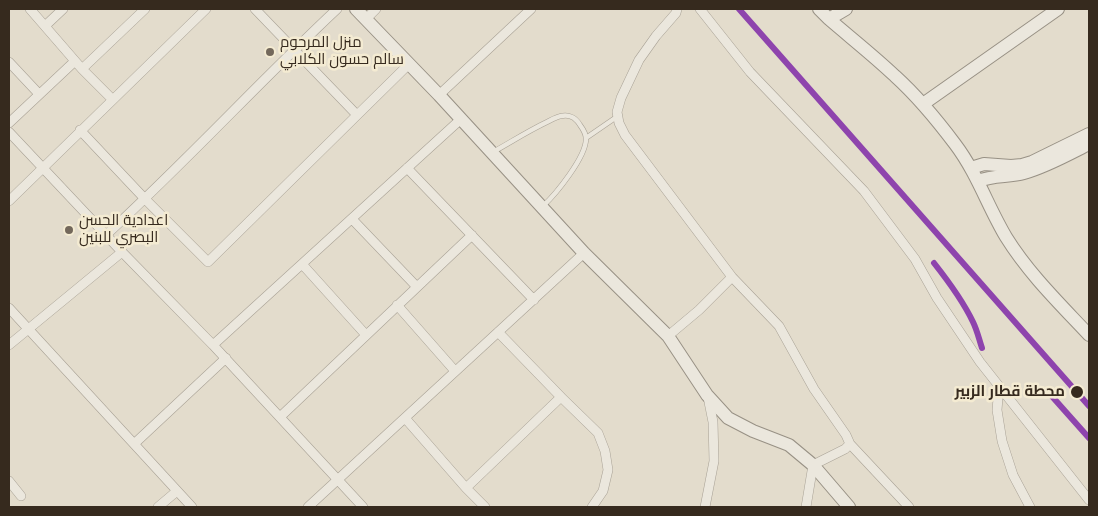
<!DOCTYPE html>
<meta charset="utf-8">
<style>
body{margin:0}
#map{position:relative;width:1098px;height:516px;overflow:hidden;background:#e3dccc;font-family:Lora,serif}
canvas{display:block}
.frame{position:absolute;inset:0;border:10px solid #362a1e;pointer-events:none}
</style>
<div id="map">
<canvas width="1098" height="516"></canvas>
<div class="frame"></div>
</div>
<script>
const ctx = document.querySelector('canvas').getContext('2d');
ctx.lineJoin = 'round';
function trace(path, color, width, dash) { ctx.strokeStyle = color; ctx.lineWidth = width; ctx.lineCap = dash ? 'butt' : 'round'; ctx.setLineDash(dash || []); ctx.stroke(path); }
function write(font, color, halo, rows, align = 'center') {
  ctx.font = font + ' Lora,Cairo,serif'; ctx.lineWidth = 5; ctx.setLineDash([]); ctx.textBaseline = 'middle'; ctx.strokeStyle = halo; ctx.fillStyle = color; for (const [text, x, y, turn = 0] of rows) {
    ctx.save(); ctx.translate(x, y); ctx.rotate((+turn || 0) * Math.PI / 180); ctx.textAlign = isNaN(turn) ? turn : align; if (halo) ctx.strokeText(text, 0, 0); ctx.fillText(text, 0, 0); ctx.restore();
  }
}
const lane = new Path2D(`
 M586,138l32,-22
 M493,152c18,-10 35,-21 54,-30 4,-2 9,-5 14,-6 8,-2 15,2 19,9 3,4 6,8 6,14 0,18 -30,55 -43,67`);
const street = new Path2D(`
 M30,9l52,60 30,30
 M255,9l102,106
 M700,9l50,63 114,119 51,68 22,39 43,64 109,138
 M366,19l10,-10
 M45,26l18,-17
 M9,62l30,32
 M82,69l63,-60
 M439,95l92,-86
 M9,123l66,-62
 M80,130l65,69 63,63 201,-198
 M9,132l113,120 91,93 150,162
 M407,168l127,132
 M9,201l197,-192
 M352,219l65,68
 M106,235c80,-73 152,-152 231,-226
 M302,264l64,71
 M732,277l47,49 35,63 32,46 4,9 -5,5 -32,16 -7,42
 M397,305l58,66
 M9,308l183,199
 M498,332l63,65 37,36 7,18 3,19 -5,21 -11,16
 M668,336l31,-26 33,-33 -107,-142 -6,-12 -2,-11 4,-14 18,-38 17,-24 20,-23 1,-4
 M9,345l113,-93
 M213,345l248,-226
 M999,386l-2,24 5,31 11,34 17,32
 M280,417l192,-182
 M405,418l61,70 19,19
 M134,444l92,-86
 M850,444l59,63
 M9,481l12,15
 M466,488l95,-91
 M158,507l19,-16
 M308,507l276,-254
 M705,507l9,-46 -1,-39 -5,-25`);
const secondary = new Path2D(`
 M356,9l83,86 145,158 84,83 39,59 21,23 25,13 36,14 24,20 36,42
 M819,9l10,10c22,19 45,37 66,57 22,20 42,44 60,68 22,29 33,63 51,93 23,37 54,67 83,98
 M829,19l17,-10
 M923,104l135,-95
 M971,168l13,-4 27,2 11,-1 10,-3 57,-28
 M978,181c15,-6 31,-4 46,-8 22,-6 45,-19 65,-29`);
trace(lane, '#a8a195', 5.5);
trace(street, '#a8a195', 10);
trace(secondary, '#989185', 14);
trace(lane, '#ebe7dd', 4.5);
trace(street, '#ebe7dd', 9);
trace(secondary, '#ebe7dd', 12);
trace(new Path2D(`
 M739,9l350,397
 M934,263c15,19 29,38 39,59 4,8 6,17 9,26
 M1049,393l40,45`), '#8e44ad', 6);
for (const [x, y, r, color] of [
 [270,52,5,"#73685b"],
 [69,230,5,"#73685b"],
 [1077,392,7,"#362a1e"]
]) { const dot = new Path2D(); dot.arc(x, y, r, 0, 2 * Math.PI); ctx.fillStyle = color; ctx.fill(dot); trace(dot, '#f4ebd2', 2); }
write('15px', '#362a1e', '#f4ebd2', [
 ["منزل المرحوم",280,43],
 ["سالم حسون الكلابي",280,60],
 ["اعدادية الحسن",79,221],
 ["البصري للبنين",79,238]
], 'left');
write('bold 15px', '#362a1e', '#f4ebd2', [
 ["محطة قطار الزبير",1065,392]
], 'right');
</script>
